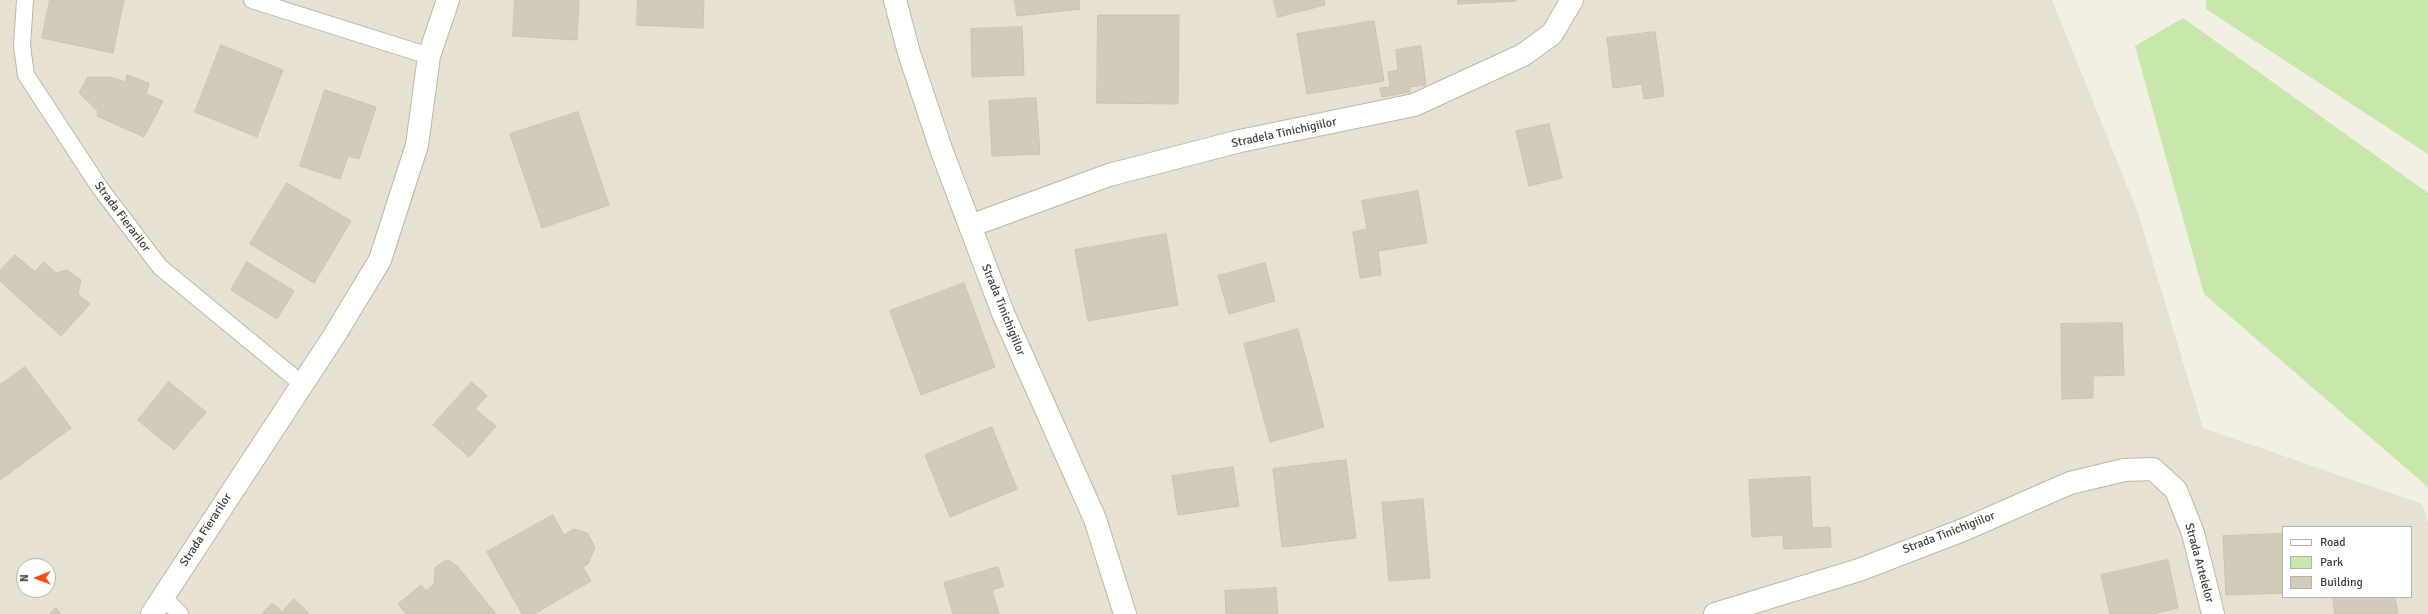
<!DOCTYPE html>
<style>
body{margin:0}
#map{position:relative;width:2428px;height:614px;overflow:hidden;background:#f2efe3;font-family:Signika,sans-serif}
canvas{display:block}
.legend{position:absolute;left:2282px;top:526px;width:130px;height:72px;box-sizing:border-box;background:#fff;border:1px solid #b4b2ae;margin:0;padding:5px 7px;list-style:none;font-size:12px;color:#443f34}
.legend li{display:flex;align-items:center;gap:8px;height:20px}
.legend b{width:20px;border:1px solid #b4b2ae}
.north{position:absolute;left:16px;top:558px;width:40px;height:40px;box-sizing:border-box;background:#fff;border:1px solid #b4b2ae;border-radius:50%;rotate:269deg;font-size:11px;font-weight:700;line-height:16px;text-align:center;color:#443f34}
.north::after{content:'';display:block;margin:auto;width:14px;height:18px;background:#fb4811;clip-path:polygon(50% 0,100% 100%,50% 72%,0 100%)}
</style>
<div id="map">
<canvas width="2428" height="614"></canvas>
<ul class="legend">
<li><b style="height:5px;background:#fff"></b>Road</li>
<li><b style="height:11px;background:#c7e7ab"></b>Park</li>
<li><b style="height:11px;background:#d3cbb9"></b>Building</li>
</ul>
<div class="north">N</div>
</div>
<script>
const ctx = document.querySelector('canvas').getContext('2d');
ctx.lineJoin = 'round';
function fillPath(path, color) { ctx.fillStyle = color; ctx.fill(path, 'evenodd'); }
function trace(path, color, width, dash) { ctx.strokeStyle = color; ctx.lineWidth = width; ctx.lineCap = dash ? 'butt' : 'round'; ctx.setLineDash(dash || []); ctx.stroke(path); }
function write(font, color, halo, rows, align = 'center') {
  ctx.font = font + ' Signika,sans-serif'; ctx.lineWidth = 3.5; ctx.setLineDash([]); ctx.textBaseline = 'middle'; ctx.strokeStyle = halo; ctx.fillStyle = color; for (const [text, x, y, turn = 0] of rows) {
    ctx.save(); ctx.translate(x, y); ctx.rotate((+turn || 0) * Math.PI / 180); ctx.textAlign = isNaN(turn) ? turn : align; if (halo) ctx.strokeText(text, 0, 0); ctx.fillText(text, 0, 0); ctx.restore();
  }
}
fillPath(new Path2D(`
 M0,0h2052l86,213 65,215 219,76 6,19v91h-2428zM2283,527h128v70h-128zM24,566h24v24h-24z`), '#e6e1d1');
fillPath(new Path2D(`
 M2206,0h222v154l-222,-145z
 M2183,18l245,175v294l-224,-193 -69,-248z`), '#c7e7ab');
const building = new Path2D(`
 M50,0h74l-11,53 -71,-15z
 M515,0h64l-2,40 -64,-4z
 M638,0h66l-1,28 -66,-3z
 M1015,0h64l1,9 -63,7z
 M1274,0h50l1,5 -47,12z
 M1458,0h58v1l-58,3z
 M1098,15h81l-1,89 -81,-1z
 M1374,21l10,60 -77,13 -10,-60z
 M1022,27l2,48 -52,2 -1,-48z
 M1655,32l9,64 -20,3 -2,-15 -29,4 -6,-50z
 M221,45l62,25 -26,67 -62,-25z
 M1421,46l5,39 -16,2v5l-28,5 -2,-9 10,-1 -2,-15 10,-2 -2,-20z
 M127,75l22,8 -3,11 17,7 -19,36 -47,-21 1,-5 -19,-18 9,-16h21l17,5z
 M325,90l51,17 -17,52 -11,-3 -8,23 -40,-13z
 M1036,98l4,56 -48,2 -3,-55z
 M578,112l31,93 -67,23 -32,-94z
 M1549,124l13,54 -33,8 -13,-55z
 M287,183l64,38 -37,62 -64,-39z
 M1418,191l9,52 -49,8 3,24 -21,3 -7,-46 14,-3 -5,-28z
 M1166,234l12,71 -90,16 -13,-71z
 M15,255l20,17 9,-10 12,11 11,-3 14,10 -3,14 12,10 -29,32 -61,-55v-10z
 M247,262l47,29 -17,28 -46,-29z
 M1265,263l10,38 -46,13 -11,-38z
 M964,283l31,84 -74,28 -31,-84z
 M2122,323l2,52 -31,1v22l-31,1 -1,-75z
 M1298,329l26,98 -54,15 -26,-98z
 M25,367l46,61 -71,52v-95z
 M169,382l37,30 -32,38 -36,-30z
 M472,382l15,14 -12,13 21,17 -27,31 -36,-32z
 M992,427l25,62 -67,28 -25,-62z
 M1346,460l10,78 -74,9 -9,-78z
 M1233,467l6,39 -61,9 -6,-39z
 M1810,477l2,51 18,-1 1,20 -47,2 -1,-14 -31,2 -3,-57z
 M1423,499l7,79 -41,3 -7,-78z
 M553,515l11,20 10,-6 13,4 8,14 -7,17 -5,3 8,14 -57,33h-12l-35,-62z
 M2282,534l1,59 -57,2 -3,-59z
 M2168,560l10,48 -26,6h-42l-9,-39z
 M445,561h5l7,5 39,48h-90l-8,-10 23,-19 5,6 8,-7 1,-16z
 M998,567l6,19 -12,4 7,24h-46l-9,-31z
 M1276,588l2,26h-52l-1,-23z
 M2333,597h62l3,17h-63z
 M294,599l16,15h-48l10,-11 10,9z
 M56,608l5,6h-11z`);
fillPath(building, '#d3cbb9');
trace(building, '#cec4ac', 1);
const lane = new Path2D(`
 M25,0l-3,46 4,29 74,113 60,79 142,117
 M252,0l177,56
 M162,596l18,18`);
const street = new Path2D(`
 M895,0l14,53 32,96 62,164 92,206 30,95
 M970,226l139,-51 131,-34 174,-36 109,-50 29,-21 20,-34
 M152,614l182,-278 46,-76 37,-115 12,-89 19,-56
 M1715,614l144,-44 104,-40 107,-47 54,-13 29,-1 23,21 17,43 20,81`);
trace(lane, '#bdb7a6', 18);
trace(street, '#bdb7a6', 24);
trace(lane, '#fff', 16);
trace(street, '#fff', 22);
write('12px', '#443f34', '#fff', [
 ["Stradela Tinichigiilor",1284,133,-12],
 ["Strada Fierarilor",122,217,53],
 ["Strada Tinichigiilor",1003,310,68],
 ["Strada Fierarilor",206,530,-57],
 ["Strada Tinichigiilor",1949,533,-21],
 ["Strada Artelelor",2199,563,75]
]);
</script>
